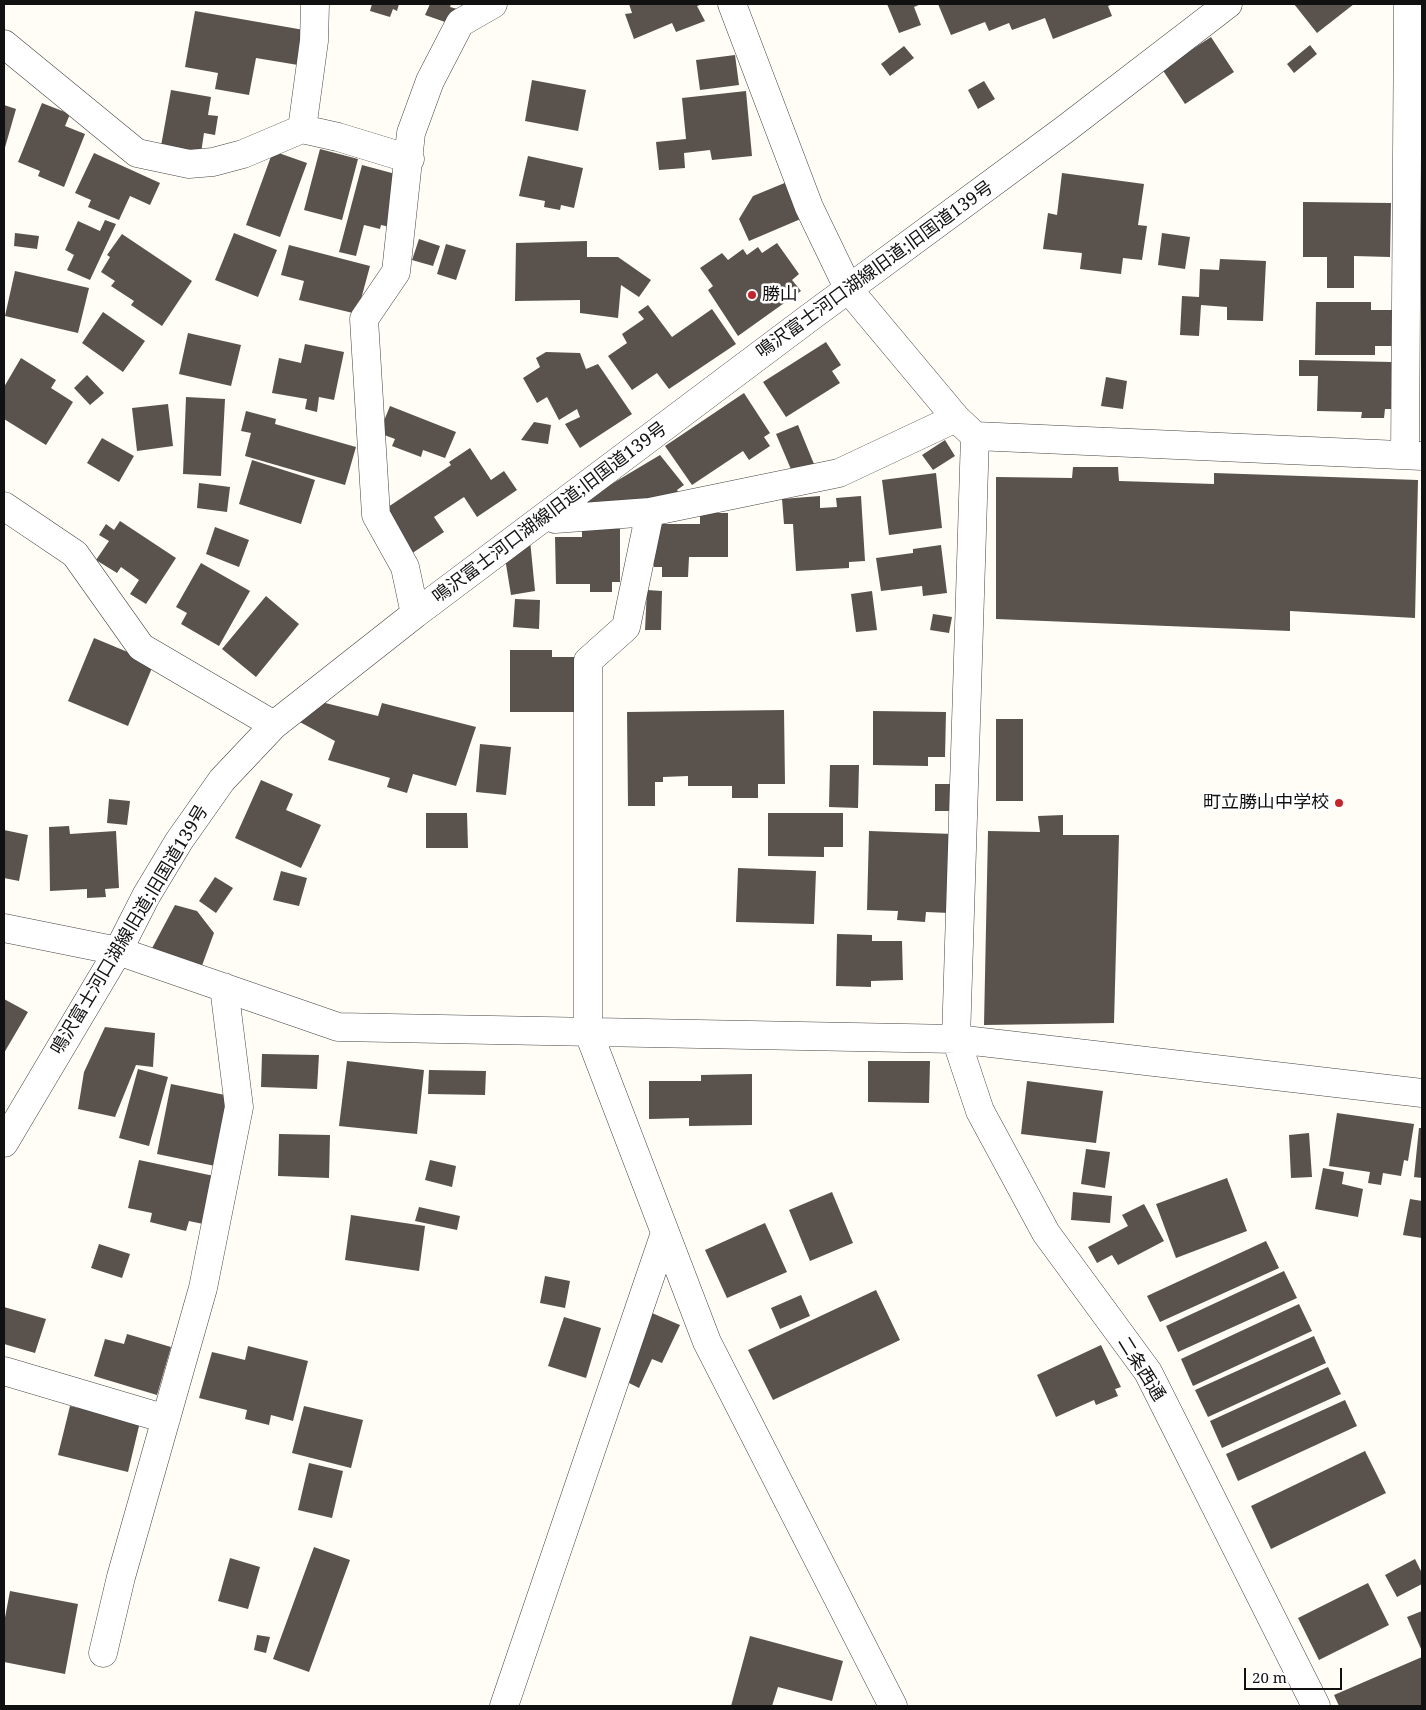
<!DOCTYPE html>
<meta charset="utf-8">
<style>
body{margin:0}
#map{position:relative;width:1426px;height:1710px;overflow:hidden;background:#fffdf5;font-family:"Noto Serif",serif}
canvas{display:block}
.frame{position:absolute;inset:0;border:5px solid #111;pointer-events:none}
.scale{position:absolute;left:1244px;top:1668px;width:98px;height:22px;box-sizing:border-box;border:2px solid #111;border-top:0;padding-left:6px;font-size:15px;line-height:18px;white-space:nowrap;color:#111;-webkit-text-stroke:4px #fff;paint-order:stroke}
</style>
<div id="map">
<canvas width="1426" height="1710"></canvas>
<div class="frame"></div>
<div class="scale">20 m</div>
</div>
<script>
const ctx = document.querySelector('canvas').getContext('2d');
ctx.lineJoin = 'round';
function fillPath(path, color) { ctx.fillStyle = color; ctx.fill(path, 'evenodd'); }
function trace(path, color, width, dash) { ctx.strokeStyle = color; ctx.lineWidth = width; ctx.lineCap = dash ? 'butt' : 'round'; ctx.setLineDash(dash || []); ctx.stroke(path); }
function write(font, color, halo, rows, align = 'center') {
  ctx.font = font + ' "Noto Serif","Noto Sans JP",serif'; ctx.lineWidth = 5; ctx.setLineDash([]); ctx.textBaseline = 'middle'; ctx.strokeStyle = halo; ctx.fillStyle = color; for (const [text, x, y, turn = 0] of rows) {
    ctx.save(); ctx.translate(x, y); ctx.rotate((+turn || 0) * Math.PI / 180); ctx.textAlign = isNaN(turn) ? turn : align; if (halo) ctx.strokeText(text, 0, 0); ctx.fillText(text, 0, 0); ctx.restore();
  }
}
fillPath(new Path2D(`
 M372,4h27l-2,7 -4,-2 -3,8 -20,-6z
 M430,4h21l-1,3 11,3 -4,12 -10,-3 -2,3 -20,-7z
 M629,4h74l-6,2 8,15 -29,11 -4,-9 -38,16 -9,-25 7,-1z
 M887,4h34l-7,3 7,18 -22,8z
 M938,4h175l-5,2 4,10 -59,23 -8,-21 -33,12 -3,-7 -20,8 -4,-9 -34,13z
 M1294,4h60l-37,29z
 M195,11l109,19 -6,35 -42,-7 -7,37 -34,-6 3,-16 -33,-6z
 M1211,37l23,35 -49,32 -23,-35z
 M1310,45l7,9 -23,19 -7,-9z
 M904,46l10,12 -24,18 -9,-12z
 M735,55l4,30 -39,5 -4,-30z
 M532,80l54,10 -8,41 -53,-10z
 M984,81l11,18 -17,10 -10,-19z
 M171,90l40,7 -3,18 10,1 -3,19 -11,-2 -3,20 -40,-7z
 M746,91l6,65 -40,4 -2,-10 -26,3 1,15 -26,2 -3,-28 30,-3 -4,-41z
 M42,103l28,11 -5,12 20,8 -21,53 -26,-11 2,-5 -22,-9z
 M4,105l12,4 -12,42z
 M320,149l38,10 -16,61 -38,-10z
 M273,151l34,12 -27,74 -34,-12z
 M94,153l66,30 -10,22 -20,-9 -11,24 -31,-13 3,-7 -16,-7z
 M528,156l55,12 -9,40 -13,-3 -1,5 -16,-3 1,-6 -26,-5z
 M362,165l41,11 -13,51 -9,-2 -1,4 -16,-4 -8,31 -17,-4z
 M1062,173l82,11 -6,41 9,1 -5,34 -19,-2 -2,16 -41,-5 2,-16 -39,-4 5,-36 9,2z
 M787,182l16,36 -54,23 -10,-22 14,-23z
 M1303,202l88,1 -1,54 -36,-1v32h-27v-31h-24z
 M105,220l11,4 -26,56 -23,-10 7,-15 -9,-5 13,-29 22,10z
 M15,233l24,3 -2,13 -23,-3z
 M234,233l43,17 -19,47 -43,-17z
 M1162,233l28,4 -5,32 -27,-4z
 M122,234l70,47 -30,45 -31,-21 3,-4 -23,-15 4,-5 -14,-9 9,-15 -3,-2z
 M419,239l21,7 -7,20 -21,-6z
 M587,241v16h31l33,23 -12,17 -18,-12 -3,33 -38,-5v-13l-65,1 1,-58z
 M777,243l22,31 -7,6 9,11 -63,45 -30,-46 5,-4 -13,-18 22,-15 6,7 15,-11 4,6 11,-8 4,6z
 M446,244l20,6 -10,30 -19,-6z
 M289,245l81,21 -13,48 -58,-14 5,-19 -23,-6z
 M1220,259l46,2 -3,60 -36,-1v-13l-26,-2 -2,31 -19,-1 2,-39 17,1 1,-28 19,1z
 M15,271l74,17 -11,45 -73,-17z
 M1316,302h55v8h22v36h-18v9h-60z
 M648,305l24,32 40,-28 24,35 -67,45 -12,-16 -25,17 -24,-34 19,-13 -5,-9 22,-15 -6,-7z
 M103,312l42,29 -22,31 -41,-29z
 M188,333l53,12 -10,41 -52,-12z
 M826,342l15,23 -9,6 8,12 -54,34 -23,-35z
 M305,344l39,8 -10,48 -15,-3 -2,15 -12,-3 2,-10 -35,-6 7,-35 22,5z
 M546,352l34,1 6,16 12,-5 34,50 -52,34 -15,-24 15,-7 -3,-8 -18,11 -12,-23 -10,6 -14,-25 17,-11 -4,-9z
 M21,358l35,22 -5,8 22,14 -27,43 -42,-26v-32z
 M1299,360l93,2 -1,47h-6l-1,9h-23l1,-6 -45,-1 1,-35h-19z
 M87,375l17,18 -14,12 -16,-17z
 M1106,377l21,4 -4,28 -22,-3z
 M744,393l26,40 -6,4 6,9 -21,14 -6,-9 -51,34 -27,-39z
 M186,397l39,2 -4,77 -38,-2z
 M168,404l5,42 -36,5 -5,-43z
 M390,406l66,26 -11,26 -22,-8 -2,7 -29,-11 3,-7 -16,-6z
 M246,411l30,8 -1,5 81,23 -11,38 -100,-29 6,-23 -10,-2z
 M534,422l17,3 -3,19 -27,-4z
 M798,425l16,39 -21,10 -17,-40z
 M102,438l32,18 -15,26 -32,-19z
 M945,440l10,16 -22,14 -11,-15z
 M470,448l21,32 13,-9 13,19 -40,27 -13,-20 -30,20 10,15 -33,22 -29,-43 69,-46 -2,-3z
 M660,455l24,30 -7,5 3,6 -38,11 -74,3z
 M252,460l63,20 -14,44 -62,-20z
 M1073,467h45l1,14 95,3v-11l204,7 -3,138 -125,-7v20l-294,-12v-142l76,1z
 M936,473l6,55 -53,7 -7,-55z
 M199,483l31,4 -3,25 -30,-4z
 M820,496v12l17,-1 -1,-9 25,-2 4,65 -16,1v6l-53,3 -3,-47h-9l-2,-25z
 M700,513h28v44h-39l-1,20h-26v-10h-8v-43h46z
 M120,521l56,37 -30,46 -16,-10 9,-14 -18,-13 -4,6 -21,-13 13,-19 -10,-6 7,-11 8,6z
 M215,527l34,13 -10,27 -33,-13z
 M582,529h38v53h-8v10h-22v-8h-34l-1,-47h27z
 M530,540l5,51 -24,4 -7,-43z
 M941,545l6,48 -24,3 -1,-10 -41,5 -5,-33 37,-5v-4z
 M201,563l49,28 -31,55 -38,-22 6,-11 -11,-6z
 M647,590l15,1 -1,39h-16z
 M872,591l5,39 -21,2 -5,-38z
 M266,596l33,28 -43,53 -34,-28z
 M515,599l25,1 -1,29 -26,-2z
 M933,614l19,3 -3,16 -19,-3z
 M94,638l60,25 -26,63 -60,-25z
 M510,650h42v7h28v55h-70z
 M313,700l65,16 4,-13 94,24 -20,59 -43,-12 -6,19 -20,-6 3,-9 -62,-18 7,-19 -39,-21z
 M784,710l1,74h-27v14h-26v-12h-44v-10l-25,1v5h-8v24h-27l-1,-94z
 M873,711l73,1 -1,45h-17v9l-55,-1z
 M996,719h27v82h-27z
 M480,744l31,3 -5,48 -30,-3z
 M830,765h29l-1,43 -29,-1z
 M261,780l32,14 -7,16 35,15 -20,43 -66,-30z
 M935,784h20l-1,27h-19z
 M109,799l21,2 -3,24 -20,-2z
 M426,813h41l1,35h-42z
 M768,813h75v34h-19v10l-56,-1z
 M1063,815v20h56l-5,188 -130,2 4,-194 52,1 -2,-16z
 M69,826l1,8 46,-3 3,57 -14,1 1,8 -19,1v-9l-37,2 -1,-64z
 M4,830l24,5 -9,46 -15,-3z
 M869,831l84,3 -3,79 -24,-1 -1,10 -28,-2 1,-9 -31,-1z
 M738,868l78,3 -2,53 -78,-2z
 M281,871l26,7 -8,28 -26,-6z
 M215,877l18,11 -17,25 -17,-12z
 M175,905l22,6 17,22 -14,38 -50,-19z
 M837,934l35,1v6h30l1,39 -32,1v6l-35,-1z
 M4,999l24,13 -24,41z
 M105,1027l50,6 -2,34 -17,-2 -21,52 -37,-8 6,-37z
 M262,1054l57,1 -2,34 -56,-2z
 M347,1061l77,9 -7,64 -78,-8z
 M868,1061h62l-1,42 -61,-1z
 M138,1069l30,8 -19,69 -30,-8z
 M429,1070l57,1 -1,24 -57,-1z
 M752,1074v51l-63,1v-8l-40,1v-38h52v-6z
 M1027,1081l76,10 -7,52 -75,-9z
 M171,1084l59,12 -10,71 -63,-13z
 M1337,1113l77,11 -6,37 -4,-1 -3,16 -18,-3 -2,12 -13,-2 2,-11 -41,-6z
 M1419,1128h3v50l-8,-1z
 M1309,1133l3,44 -21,1 -2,-43z
 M279,1134l51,1 -1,43 -51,-2z
 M1086,1149l24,3 -5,36 -24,-4z
 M139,1160l75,16 -11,48 -14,-3 -3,10 -36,-9 2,-9 -24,-5z
 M430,1160l26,6 -4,21 -27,-7z
 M1323,1168l21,4 -2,12 21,5 -5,28 -43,-8z
 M1227,1178l20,53 -71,27 -20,-54z
 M832,1192l21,51 -43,18 -21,-51z
 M1073,1192l39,4 -2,27 -39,-3z
 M1410,1199l12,2v37l-19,-3z
 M1144,1204l20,37 -46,24 -6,-10 -15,8 -9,-16 40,-21 -6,-11z
 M419,1207l41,9 -3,14 -42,-9z
 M351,1215l74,11 -6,45 -74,-11z
 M765,1223l22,49 -60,26 -22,-48z
 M1266,1241l13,27 -119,54 -13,-26z
 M99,1244l31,10 -8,24 -31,-10z
 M1284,1271l13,27 -119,54 -12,-26z
 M545,1276l25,5 -5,27 -25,-5z
 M876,1290l24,50 -127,60 -25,-50z
 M801,1295l9,21 -30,13 -9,-21z
 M1299,1304l13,27 -119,55 -12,-27z
 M4,1307l42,12 -11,34 -31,-9z
 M652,1313l28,12 -18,38 -10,-4 -13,29 -18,-9z
 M564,1317l37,11 -15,50 -38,-12z
 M127,1334l44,13 -14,48 -63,-19 11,-37 19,5z
 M1314,1336l12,27 -118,54 -13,-27z
 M1101,1345l20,42 -6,2 3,7 -22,9 -2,-5 -38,17 -19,-42z
 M248,1346l60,15 -15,60 -22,-6 -2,10 -24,-6 2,-9 -48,-12 13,-46 33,8z
 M1328,1367l13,27 -119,54 -12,-27z
 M1345,1400l12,26 -119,55 -12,-27z
 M70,1406l70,16 -12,50 -70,-17z
 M304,1406l59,14 -12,48 -59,-15z
 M1365,1451l21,42 -115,56 -20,-43z
 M309,1463l34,8 -11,47 -34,-8z
 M314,1547l36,13 -41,112 -36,-13z
 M230,1558l30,9 -12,42 -30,-8z
 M1415,1559l7,14v11l-25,13 -12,-22z
 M1368,1583l21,42 -70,35 -21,-42z
 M10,1591l68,13 -13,70 -61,-12v-39z
 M1422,1611v37l-1,1 -14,-32z
 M257,1635l13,2 -4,16 -12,-3z
 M750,1636l93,25 -11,40 -54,-14 -6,19h-41z
 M1422,1657v49h-83l-5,-11z`), '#5a524d');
const minor = new Path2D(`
 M732,4l77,203 40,83 107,128 19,18
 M4,44l133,109 52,11 24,-2 30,-8 59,-25 36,8 72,22
 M302,129l12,-88 1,-37
 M1405,455l3,-451
 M4,506l71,48 66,93 133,78
 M650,512l-24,115 -38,34v370l119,311 186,364
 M549,514l6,5 95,-7 189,-39 117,-55
 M415,614l-10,-47 -29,-52 -12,-196 32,-47 15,-139 19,-52 30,-58 33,-19
 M4,928l114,23 220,76 618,12 466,54
 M4,1143l114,-192 28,-55 33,-55 43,-61 52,-55 141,-111 394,-296 255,-188 164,-126
 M4,1371l162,48
 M103,1653l18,-76 82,-289 36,-181 -15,-120
 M504,1706l161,-473
 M1316,1706l-168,-334 -102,-139 -66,-122 -24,-72 19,-603 447,20`);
trace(minor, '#444', 29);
trace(minor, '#fff', 28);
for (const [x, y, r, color] of [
 [752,295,5,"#c4262e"],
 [1339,803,5,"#c4262e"]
]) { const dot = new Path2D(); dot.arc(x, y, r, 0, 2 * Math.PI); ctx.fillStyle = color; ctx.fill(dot); trace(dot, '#fff', 2); }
write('18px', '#111', '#fff', [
 ["鳴沢富士河口湖線旧道;旧国道139号",875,270,-36],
 ["鳴沢富士河口湖線旧道;旧国道139号",550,513,-37],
 ["鳴沢富士河口湖線旧道;旧国道139号",130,930,-59],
 ["二条西通",1141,1369,58]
]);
write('18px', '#111', '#fff', [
 ["勝山",762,295],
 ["町立勝山中学校",1329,803,"right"]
], 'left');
</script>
